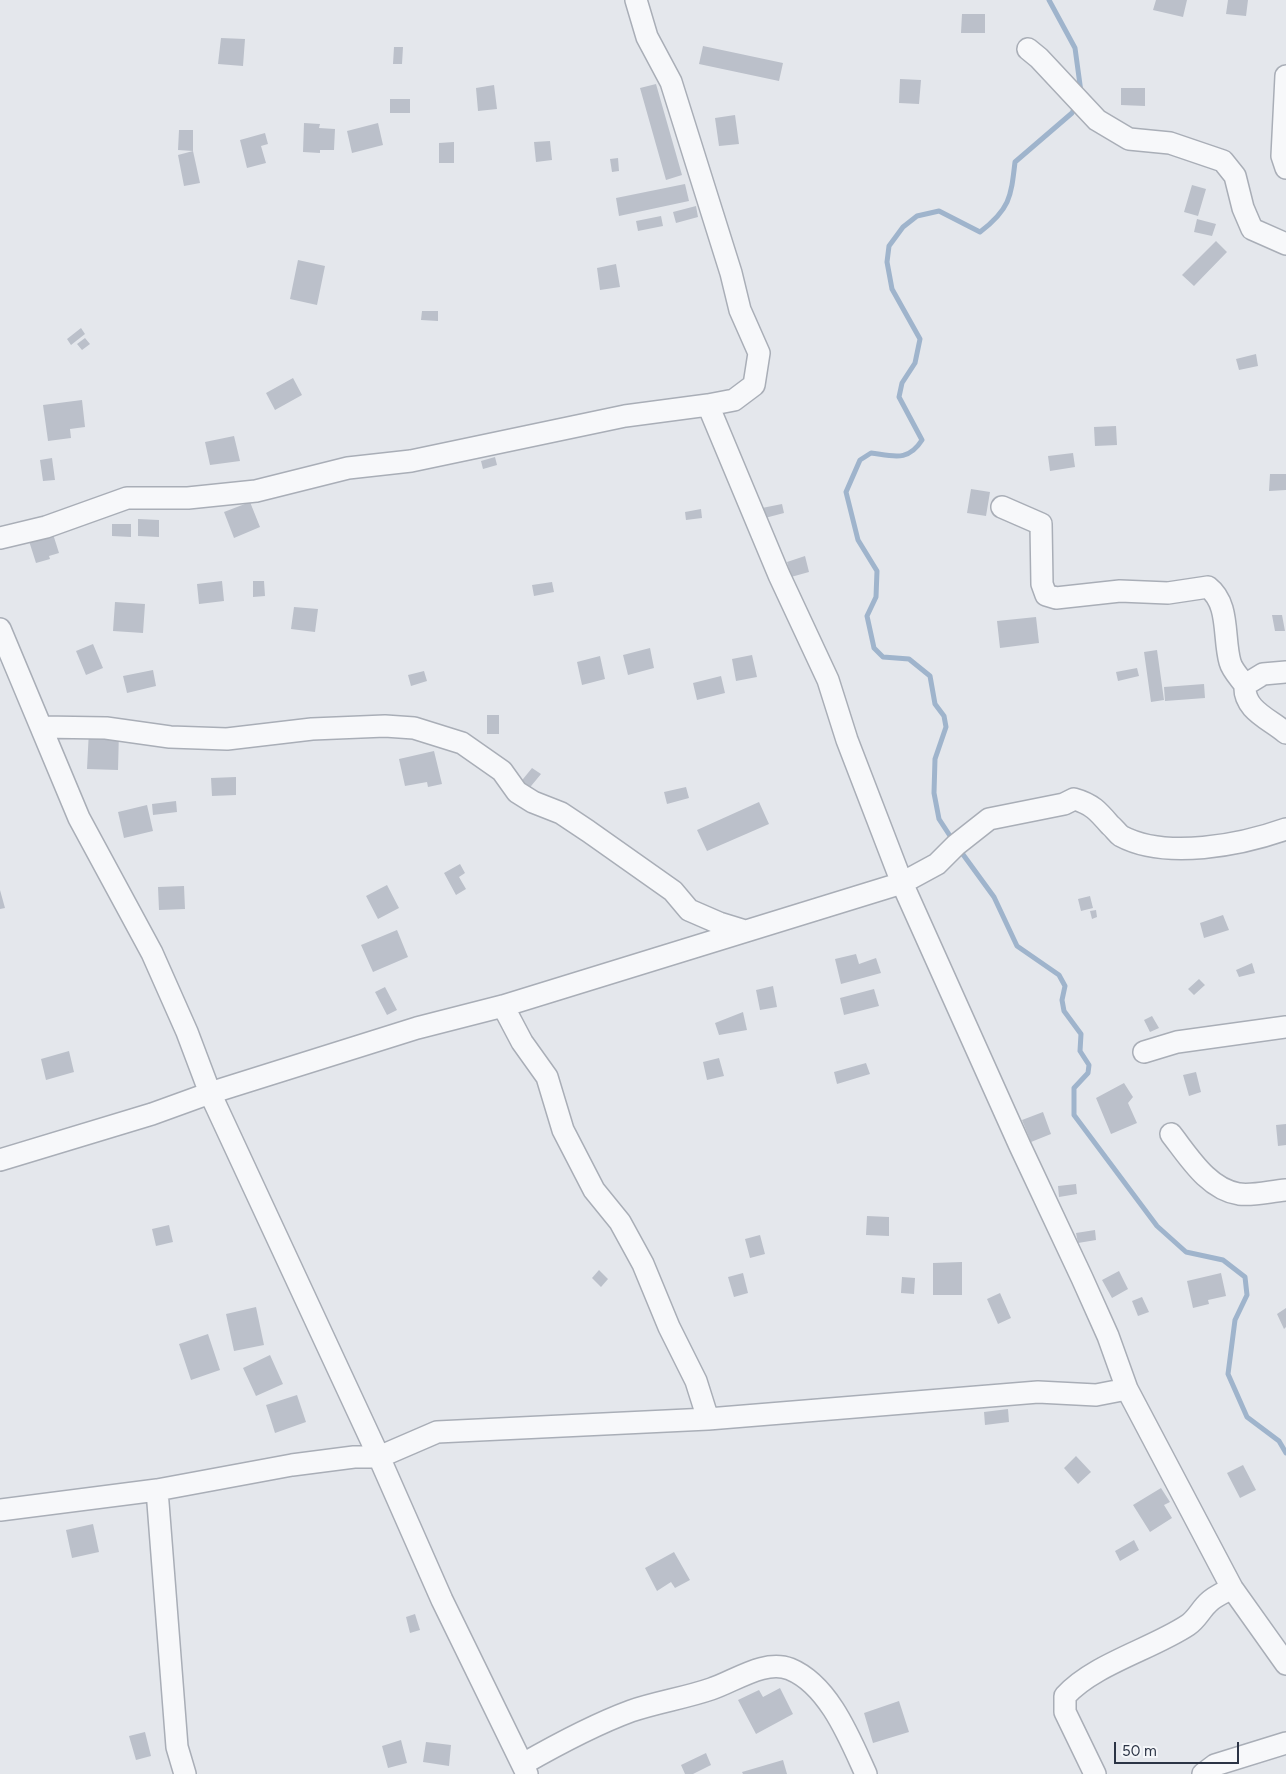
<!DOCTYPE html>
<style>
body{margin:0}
#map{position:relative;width:1286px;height:1774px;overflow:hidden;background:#e4e7ec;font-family:Figtree,sans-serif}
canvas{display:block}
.scale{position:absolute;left:1114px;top:1742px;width:125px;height:22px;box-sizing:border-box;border:2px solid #2b3445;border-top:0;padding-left:6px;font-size:15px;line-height:18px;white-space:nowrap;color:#2b3445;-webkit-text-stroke:4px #f4f6f9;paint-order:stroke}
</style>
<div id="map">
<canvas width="1286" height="1774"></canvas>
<div class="scale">50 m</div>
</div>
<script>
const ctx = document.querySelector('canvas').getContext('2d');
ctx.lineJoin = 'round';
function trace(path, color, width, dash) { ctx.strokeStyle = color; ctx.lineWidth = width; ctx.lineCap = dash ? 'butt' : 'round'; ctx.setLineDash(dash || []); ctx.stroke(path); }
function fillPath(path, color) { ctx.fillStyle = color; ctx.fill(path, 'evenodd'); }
trace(new Path2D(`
 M1049,0l26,48 6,44
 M954,842l-15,-23 -5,-26 1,-34 11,-32 -2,-11 -9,-12 -5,-28 -21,-17 -26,-2 -9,-9 -7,-32 9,-19 1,-26 -19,-31 -12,-48 14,-32 11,-7c23,3 37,9 51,-13l-23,-43 3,-14 13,-20 5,-24 -28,-50 -5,-27 2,-16 14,-19 14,-11 22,-5 41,21c30,-23 31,-35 35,-70l57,-49 4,-8
 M959,849l35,48 23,49 42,29 6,11 -3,14 2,11 17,23 -1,17 9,14 -1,8 -14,15v27l83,111 29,26 37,8 22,17 2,18 -12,25 -7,54 19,43 32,24 7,12`), '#9fb4cc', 5);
fillPath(new Path2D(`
 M1156,0h31l-4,17 -30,-7z
 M1228,0h20l-2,16 -20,-2z
 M962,14h23v19h-24z
 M221,38l24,1 -2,27 -25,-2z
 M703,46l80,17 -4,18 -80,-17z
 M394,47h9l-1,17h-9z
 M900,79l21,1 -2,24 -20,-1z
 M656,84l26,91 -16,5 -26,-92z
 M494,85l3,24 -19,2 -2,-23z
 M1121,88h24v18l-24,-1z
 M390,99h20v14h-20z
 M735,115l4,29 -20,2 -4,-28z
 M304,123l16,1 -1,4 16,1 -1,21h-14v3l-17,-1z
 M378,123l5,22 -31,8 -5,-22z
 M179,130h14v21l-15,-1z
 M265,133l3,11 -7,2 5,17 -19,5 -7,-28z
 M550,141l2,19 -16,2 -2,-20z
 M454,142v21h-15v-20z
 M193,151l7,32 -16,3 -6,-31z
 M618,158l1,13 -7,1 -2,-13z
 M685,184l4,17 -70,15 -3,-18z
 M1192,185l14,4 -8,27 -14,-4z
 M696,206l2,11 -22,6 -3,-11z
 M661,216l2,10 -25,5 -2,-10z
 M1197,219l19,5 -4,12 -18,-4z
 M1216,241l11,11 -33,34 -12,-11z
 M298,260l27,6 -8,39 -27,-6z
 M616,264l4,23 -20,3 -3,-22z
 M422,311h16v10l-17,-1z
 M81,328l4,6 -14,11 -4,-6z
 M85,338l5,6 -8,6 -5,-6z
 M1256,354l2,12 -19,4 -3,-11z
 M293,378l9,17 -27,15 -9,-17z
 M82,400l3,27 -15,2 1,9 -23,3 -5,-36z
 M1116,426l1,19 -22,1 -1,-19z
 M234,436l6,25 -30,4 -5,-23z
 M1073,453l2,14 -25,4 -2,-15z
 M495,457l2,8 -14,4 -2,-8z
 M52,458l3,22 -12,1 -3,-21z
 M1270,474h16v16l-17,1z
 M971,489l19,3 -4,24 -19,-3z
 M250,502l10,25 -26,11 -10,-26z
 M782,504l2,9 -19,5 -3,-10z
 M701,509l1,9 -16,2 -1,-8z
 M138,519l21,1v17l-21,-1z
 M112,524h19v13l-19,-1z
 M53,534l6,19 -10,3 1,3 -14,4 -7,-22z
 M805,556l4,16 -18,5 -4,-15z
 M222,581l2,20 -25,3 -2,-20z
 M253,581h11l1,15 -12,1z
 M552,582l2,10 -20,4 -2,-11z
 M115,602l30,2 -2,29 -30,-2z
 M294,607l24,2 -3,23 -24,-3z
 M1272,615h10l3,16h-10z
 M1036,617l3,26 -39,5 -3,-27z
 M93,644l10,24 -17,7 -10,-24z
 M650,648l4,20 -26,7 -5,-20z
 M1157,650l7,50 -13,2 -7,-50z
 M752,655l5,22 -21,4 -4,-22z
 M600,656l5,23 -23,6 -5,-23z
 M1137,668l2,8 -21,5 -2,-9z
 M153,670l3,16 -29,7 -4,-17z
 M424,671l3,10 -16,5 -3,-11z
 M721,676l4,17 -28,7 -4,-17z
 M1204,684l1,14 -40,3 -1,-14z
 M487,715h12v19h-12z
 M89,730l30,1 -1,39 -31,-1z
 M434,751l8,33 -14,3 -1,-5 -22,4 -6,-27z
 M532,768l9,6 -14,17 -8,-7z
 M236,777v18l-24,1 -1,-18z
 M686,787l3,11 -22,6 -3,-12z
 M176,801l1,11 -24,3 -1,-11z
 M759,802l10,22 -62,27 -10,-21z
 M147,805l6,26 -29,7 -6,-26z
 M460,864l5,9 -6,4 7,12 -10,6 -12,-22z
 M387,885l12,23 -21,11 -12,-23z
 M184,886l1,23 -26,1 -1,-23z
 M0,890l5,18 -5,1z
 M1090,896l3,12 -12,3 -3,-12z
 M1096,910l1,7 -5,2 -2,-8z
 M1223,915l6,15 -25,8 -4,-15z
 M397,930l11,27 -35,15 -12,-27z
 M856,954l3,10 17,-6 5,15 -40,11 -6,-25z
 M1252,963l3,10 -16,4 -3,-7z
 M1199,979l6,6 -11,10 -6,-6z
 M773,986l4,21 -17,3 -4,-20z
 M385,987l12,23 -10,5 -12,-23z
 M874,989l5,17 -35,9 -4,-17z
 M743,1012l4,18 -28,5 -4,-12z
 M1152,1016l7,12 -9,4 -6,-12z
 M69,1051l5,21 -28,8 -5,-21z
 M719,1058l5,18 -17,4 -4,-18z
 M866,1063l4,11 -33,10 -3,-12z
 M1196,1072l5,20 -12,4 -6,-21z
 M1124,1083l9,14 -5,6 9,20 -26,11 -15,-36z
 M1043,1112l8,22 -20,8 -9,-22z
 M1286,1124v21l-8,1 -2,-21z
 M1076,1184l1,10 -18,3 -1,-11z
 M867,1216l22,1v19l-23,-1z
 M169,1225l4,17 -17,4 -4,-17z
 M1095,1230l1,10 -18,3 -2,-10z
 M760,1235l5,19 -15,4 -5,-19z
 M962,1262v33h-29v-32z
 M599,1270l9,9 -7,8 -9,-9z
 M1119,1271l9,18 -16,9 -10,-18z
 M743,1273l5,20 -14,4 -6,-20z
 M1221,1273l5,23 -18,4 1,4 -16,4 -6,-27z
 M902,1277l13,1 -1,16 -13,-1z
 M1000,1293l11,25 -13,6 -11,-25z
 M1142,1297l7,15 -11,4 -6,-15z
 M256,1307l8,38 -30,6 -8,-37z
 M1286,1308v19l-2,2 -7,-15z
 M208,1334l12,36 -29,10 -12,-36z
 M270,1355l13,29 -27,12 -13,-28z
 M297,1395l9,27 -31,11 -9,-28z
 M1008,1409l1,13 -24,3 -1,-13z
 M1076,1456l15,16 -13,12 -14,-16z
 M1243,1465l13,25 -16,8 -13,-25z
 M1161,1488l9,14 -6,3 8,13 -22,14 -17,-27z
 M93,1524l6,28 -27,6 -6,-28z
 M1134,1540l5,10 -19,11 -5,-10z
 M674,1552l16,28 -15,8 -4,-6 -14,9 -12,-23z
 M415,1614l5,16 -10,3 -4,-16z
 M780,1688l13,26 -37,20 -18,-34 21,-10 4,7z
 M899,1701l10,31 -36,11 -9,-30z
 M145,1732l6,24 -15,4 -7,-24z
 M401,1740l6,23 -19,5 -6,-22z
 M426,1742l25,3 -2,21 -26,-4z
 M706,1753l5,12 -18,9h-8l-4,-9z
 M783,1760l4,14h-44l-1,-2z`), '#bbc0ca');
const minor = new Path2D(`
 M636,0l11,37 24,45 60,191 9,37 19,43 -5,32 -20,15 -26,5 71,170 49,105 19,60 55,143 118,263 62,132 26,58 19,53 105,199 54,76
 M1028,49l11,9 58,62 32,19 41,4 53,18 12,15 8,32 9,21 34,15
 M1286,76l-4,80 4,12
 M1002,507l39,17 1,60 4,11 10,3 64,-7 48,2 40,-6c22,17 15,50 22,75 2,8 10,16 15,23
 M0,538l46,-11 81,-29h61l68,-7 92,-23 63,-7 214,-45 83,-11
 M0,629l79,189 73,135 35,79 23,61 169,364 63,143 85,174
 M1286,672l-23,2 -18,11c-2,25 25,34 41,48
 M41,727l65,1 64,9 57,2 85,-10 73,-3 29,2 48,15 40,28 15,21 16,10 28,11 27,18 85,60 16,19 30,13 26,8
 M503,1006l19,36 25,35 16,53 31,60 26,32 23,42 26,63 27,54 12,38
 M1144,1052l33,-10 109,-15
 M1171,1134c18,23 37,55 68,60 15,2 32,-3 47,-4
 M0,1160l152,-46 58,-21 207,-65 86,-22 399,-123 35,-19 19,-19 33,-26 75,-15 10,-5c18,5 24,12 36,26 4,3 7,8 11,11 45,24 120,9 165,-7
 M157,1490l20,257 8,27
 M0,1510l157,-20 135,-25 62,-8h25l58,-25 271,-13 330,-27 58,3 31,-6
 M523,1764c35,-20 70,-39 108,-53 26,-9 54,-13 80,-22 24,-8 54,-30 79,-20 39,16 60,70 76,105
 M1095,1774l-30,-62v-16c29,-32 87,-47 123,-71 9,-6 13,-16 21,-23 6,-6 16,-10 23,-14
 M1203,1774l12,-9 71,-22`);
trace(minor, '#a9aeb7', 24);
trace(minor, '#f7f8fa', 21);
</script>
